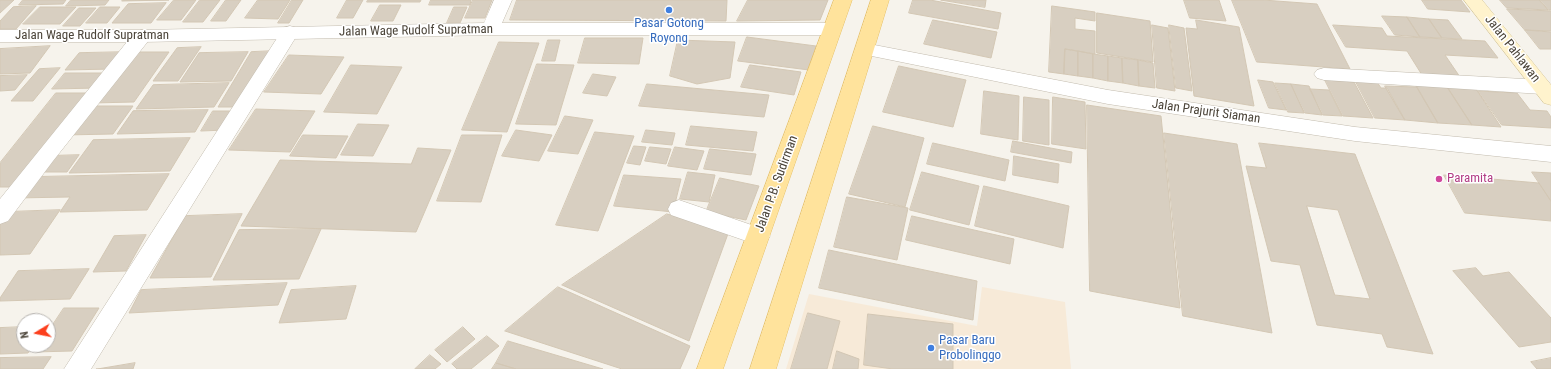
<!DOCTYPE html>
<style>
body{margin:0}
#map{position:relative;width:1551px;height:369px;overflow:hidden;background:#f6f3ec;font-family:"Roboto Condensed",sans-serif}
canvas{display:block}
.north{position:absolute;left:16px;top:313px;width:40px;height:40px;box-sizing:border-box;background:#fff;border:1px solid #b7b4b0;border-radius:50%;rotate:260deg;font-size:11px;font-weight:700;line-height:16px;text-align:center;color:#4b4439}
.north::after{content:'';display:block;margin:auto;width:14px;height:18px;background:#fc3f1d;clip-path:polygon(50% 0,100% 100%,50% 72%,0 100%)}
</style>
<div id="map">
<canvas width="1551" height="369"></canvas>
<div class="north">N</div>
</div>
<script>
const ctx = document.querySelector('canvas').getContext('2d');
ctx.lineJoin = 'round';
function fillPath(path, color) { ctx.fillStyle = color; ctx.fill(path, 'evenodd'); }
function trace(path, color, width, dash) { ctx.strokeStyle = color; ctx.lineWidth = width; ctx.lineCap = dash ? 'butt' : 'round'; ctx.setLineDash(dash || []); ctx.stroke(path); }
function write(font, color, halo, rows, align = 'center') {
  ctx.font = font + ' "Roboto Condensed",sans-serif'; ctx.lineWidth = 3; ctx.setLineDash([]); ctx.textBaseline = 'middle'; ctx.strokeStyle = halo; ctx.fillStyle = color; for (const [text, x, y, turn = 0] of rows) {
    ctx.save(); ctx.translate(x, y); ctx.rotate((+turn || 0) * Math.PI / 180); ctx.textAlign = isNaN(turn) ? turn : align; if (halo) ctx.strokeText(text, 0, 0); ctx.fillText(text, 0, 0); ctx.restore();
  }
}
fillPath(new Path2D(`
 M982,287l83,15 6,67h-285l23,-75 168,32z`), '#f7ead8');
const building = new Path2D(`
 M0,0h14l-14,13z
 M23,0h43l-3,4 -44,1z
 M71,0h38l-4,5 -39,1z
 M123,0h46l-47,1z
 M174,0h22l-15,20h-24z
 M200,0h20l-17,22h-20z
 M226,0h15l-15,21h-15z
 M258,0h32l-12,19 -33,-1z
 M292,0h11l-14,23h-11z
 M347,0h16l-10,18h-16z
 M368,0h53l-1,2h-53z
 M431,0h40l-1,5h-41z
 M473,0h19l-7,18h-20z
 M517,0h210l-1,21 -216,-1z
 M748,0h80l-8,20 -83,1z
 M913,0h17l71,13 -3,16 -89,-16z
 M941,0h45l-1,7z
 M1184,0h35l7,21 -36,-3z
 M1232,0h31l54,4 33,65 -93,-7z
 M1422,0h39l9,12 -42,-3z
 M1500,0h39l9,10 -41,-2z
 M1540,0h11v10h-2z
 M166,3l-15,20h-39l16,-19z
 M380,5h21l-8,16h-22z
 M36,6l-20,23h-16v-8l13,-14z
 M1052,6l43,6v9l-20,-3v11l20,2v23l-30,-5 -1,25 -15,-2z
 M40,7h36l-16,17h-37z
 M100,7h20l-13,16h-21z
 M454,7h13l-7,16h-13z
 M79,8h17l-16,18h-17z
 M1507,9l44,2v20l-26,-1z
 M1097,13l53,8 3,41 -56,-9z
 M1382,16l25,1 13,20 -25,-2z
 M1407,17l22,2 13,19 -22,-1z
 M1429,19l19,1 14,19 -20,-1z
 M933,20l64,12 -6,26 -67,-14z
 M1196,20l43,7 15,79 -60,-10 -8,-68 11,1z
 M1152,25l16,3 7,63 -18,-3z
 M1169,25l15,3 8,63 -16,-3z
 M1333,25l49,3 5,8 98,5 13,17 -53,-3 15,22 -38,-2 -15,-24 -61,-4z
 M1525,30l26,2v17h-11z
 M747,37l69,9 -7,24 -71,-9z
 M585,38h58l-4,26 -61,-1z
 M548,40h12l-5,21h-13z
 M678,40l57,2 -5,36 -33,6 -27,-8z
 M499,42l40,1 -32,89 -45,-2z
 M50,46l-20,27 -30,1v-25z
 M201,47l-23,34h-25l24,-33z
 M1065,49l13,2v25l-14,-2z
 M274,51l-32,56h-24l33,-55z
 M1078,51l15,3v24l-15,-2z
 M125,52l-12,17 -48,1 14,-17z
 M131,52h38l-35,50 -41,1z
 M248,52l-17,29 -51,1 19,-29z
 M1093,54l15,2v25l-15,-3z
 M289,55l55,2 -23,37 -57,-2z
 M1108,56l14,2 1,25 -15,-2z
 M1122,58l16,2 1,26 -16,-3z
 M1138,60l15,3 2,25 -16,-2z
 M537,64l37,1 -18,60 -40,-1z
 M351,65l51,2 -25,47 -53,-2z
 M750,65l51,7 -7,23 -53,-8z
 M899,66l67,14 -13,47 -70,-15z
 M60,68l-27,33h-22l28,-32z
 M65,73h45l-12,15 -46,1z
 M593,74l23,3 -9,19 -24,-3z
 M27,75l-12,15 -15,1v-15z
 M1354,78l21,1 6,9h6l18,32 -30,-2z
 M1258,80l15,2 13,28 -17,-2z
 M1325,80l29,2 19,36 -30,-2z
 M1414,82l32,3 26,40 -34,-2z
 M229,83l-15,24 -78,2 17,-24z
 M1275,83l16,1 13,29 -16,-1z
 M647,84l122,11 -5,22 -125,-11z
 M1291,84l18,2 13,29 -17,-2z
 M1446,85l28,1 27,41 -29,-2z
 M1385,86l32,1 21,36 -33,-3z
 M1310,89l19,1 13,26 -19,-1z
 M984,91l35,5 -1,44 -37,-6z
 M1478,91l39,2 13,17 17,1 4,6v11l-49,-3z
 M56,93h35l-72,94h-19v-24z
 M1024,97l25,3v45l-26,-4z
 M1053,97l32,5 1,47 -34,-5z
 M1087,105l74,11 19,192 -90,-17z
 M87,106h46l-20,28 -48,1z
 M256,109l59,2 -25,41 -61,-2z
 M208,110l-13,22 -78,2 16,-23z
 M213,111h24l-11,19 -25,1z
 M565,116l28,4 -15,34 -30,-3z
 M358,124l31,1 -16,31 -32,-1z
 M691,126l66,6 -4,19 -67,-6z
 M873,126l51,12 -19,69 -56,-13z
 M516,130l36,5 -13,26 -37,-5z
 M646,130l29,3 -3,12 -30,-3z
 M595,132l39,4 -36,95 -42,-6z
 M1164,133l73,11 35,189 -89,-17z
 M303,135l45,1 -12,22 -46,-2z
 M462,135h40l-21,67 -44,-1z
 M190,138l-20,33 -101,2 24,-33z
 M1013,141l59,11 -1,11 -60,-11z
 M933,143l76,17 -4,21 -78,-17z
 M1259,143l96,11 78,200 -46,-7 -5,-13 -65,-9 -17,-60 -29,-4 -25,-95 20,2zM1307,206l31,4 32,89 -35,-4z
 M634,146l12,1 -6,18 -13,-2z
 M650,147l21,2 -5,15 -21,-3z
 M675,147l29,4 -7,19 -29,-4z
 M418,148l33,2 -35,82 -175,-6 39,-66 131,4z
 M710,149l46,5 -5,21 -47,-6z
 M79,155l-12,17h-34l13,-16z
 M1014,156l45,8 -1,19 -45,-8z
 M688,172l27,3 -6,27 -29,-3z
 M922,172l57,14 -10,39 -59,-15z
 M1532,172l19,1v28z
 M169,174l-22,36 -87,2 10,-15 -55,1 16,-21z
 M624,175l57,4 -8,33 -59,-6z
 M1444,175l95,8 12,18v20l-86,-8z
 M720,178l39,8 -13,34 -40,-8z
 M984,186l85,20 -6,42 -88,-22z
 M847,197l61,11 -11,52 -63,-13z
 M60,210l-30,44 -30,1v-36l5,-7z
 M242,214l-31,63 -61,1 35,-62z
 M667,214l62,17 -40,110 -127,-56z
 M912,216l102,23 -4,25 -104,-24z
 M321,229l-22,50 -86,1 26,-50z
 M146,235l-20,36 -33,1 21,-36z
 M829,250l148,31 -4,39 -154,-32z
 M1476,268l7,8 26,-4 42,46v24l-32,5 -66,-76z
 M89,269l-19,30 -70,2v-3l18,-27z
 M287,283l-9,22 -149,8 12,-23z
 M356,286l-10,33 -67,4 12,-33z
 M558,287l132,59 -10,23h-58l-117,-38z
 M64,308h35l-27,43 -37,1 4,-7h9v-13z
 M808,313l32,8 -13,48h-36z
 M868,314l85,10v45h-60l-29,-4z
 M24,327v18h10l-6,8 -28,1v-26z
 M463,327l12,12 -28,23 -12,-12z
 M487,336l12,10 -28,23h-14l-5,-5z
 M508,341l95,28h-87l-20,-6z
 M837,351l22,8 -1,10h-25z
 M430,355l11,9 -6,5h-20z
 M51,357l-8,12h-43v-11z
 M1551,358v11h-14l-6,-7z
 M135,363l-2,6h-37h1z
 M496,363l20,6h-24z`);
fillPath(building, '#d8cfc1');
trace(building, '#d3c7b4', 1);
const minor = new Path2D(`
 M290,26l7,2 2,4 -208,337h-27l217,-337 2,-4z
 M142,30l7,2 2,4 -2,4 -96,121 -45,60 -8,3v-25l135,-167z
 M1324,68l218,12 7,2 2,6 -2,4 -7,2 -218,-14 -7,-2 -3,-4 3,-4z
 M679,200l87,30 4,6 -4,6 -8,3 -87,-30 -3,-6 3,-6z`);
const tertiary = new Path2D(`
 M494,0h18l-10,23h330l6,2 3,4 -3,4 -6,2h-341l-349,7h-142v-12h142l342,-7z
 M864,43l244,47 247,37 196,19v16l-196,-21 -247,-37 -251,-51 -2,-4 2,-4z`);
const secondary = new Path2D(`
 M1464,0h18l69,85v20l-7,-2z`);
const primary = new Path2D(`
 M834,0h18l-129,369h-26z
 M871,0h18l-113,369h-26z`);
trace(minor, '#c2bbae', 1);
trace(tertiary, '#c2bbae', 1);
trace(secondary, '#d6c79b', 1);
trace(primary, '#e6c16a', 1);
fillPath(minor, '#fff');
fillPath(tertiary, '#fff');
fillPath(secondary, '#fff3cd');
fillPath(primary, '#ffe39c');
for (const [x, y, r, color] of [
 [669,10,4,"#3f7fe0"],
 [1439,179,4,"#d1479c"],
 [931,348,4,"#3f7fe0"]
]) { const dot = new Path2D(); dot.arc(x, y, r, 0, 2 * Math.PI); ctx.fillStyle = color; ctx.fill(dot); trace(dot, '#fff', 1.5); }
write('13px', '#366cbe', '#fff', [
 ["Pasar Gotong",669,24],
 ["Royong",669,39],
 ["Pasar Baru",939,341,"left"],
 ["Probolinggo",939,356,"left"]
]);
write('13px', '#4b4439', '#fff', [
 ["Jalan Wage Rudolf Supratman",416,31,-1],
 ["Jalan Wage Rudolf Supratman",92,36],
 ["Jalan Pahlawan",1512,49,52],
 ["Jalan Prajurit Siaman",1206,112,8],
 ["Jalan P.B. Sudirman",777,184,-70]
]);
write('13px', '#b23c85', '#fff', [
 ["Paramita",1447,179]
], 'left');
</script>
